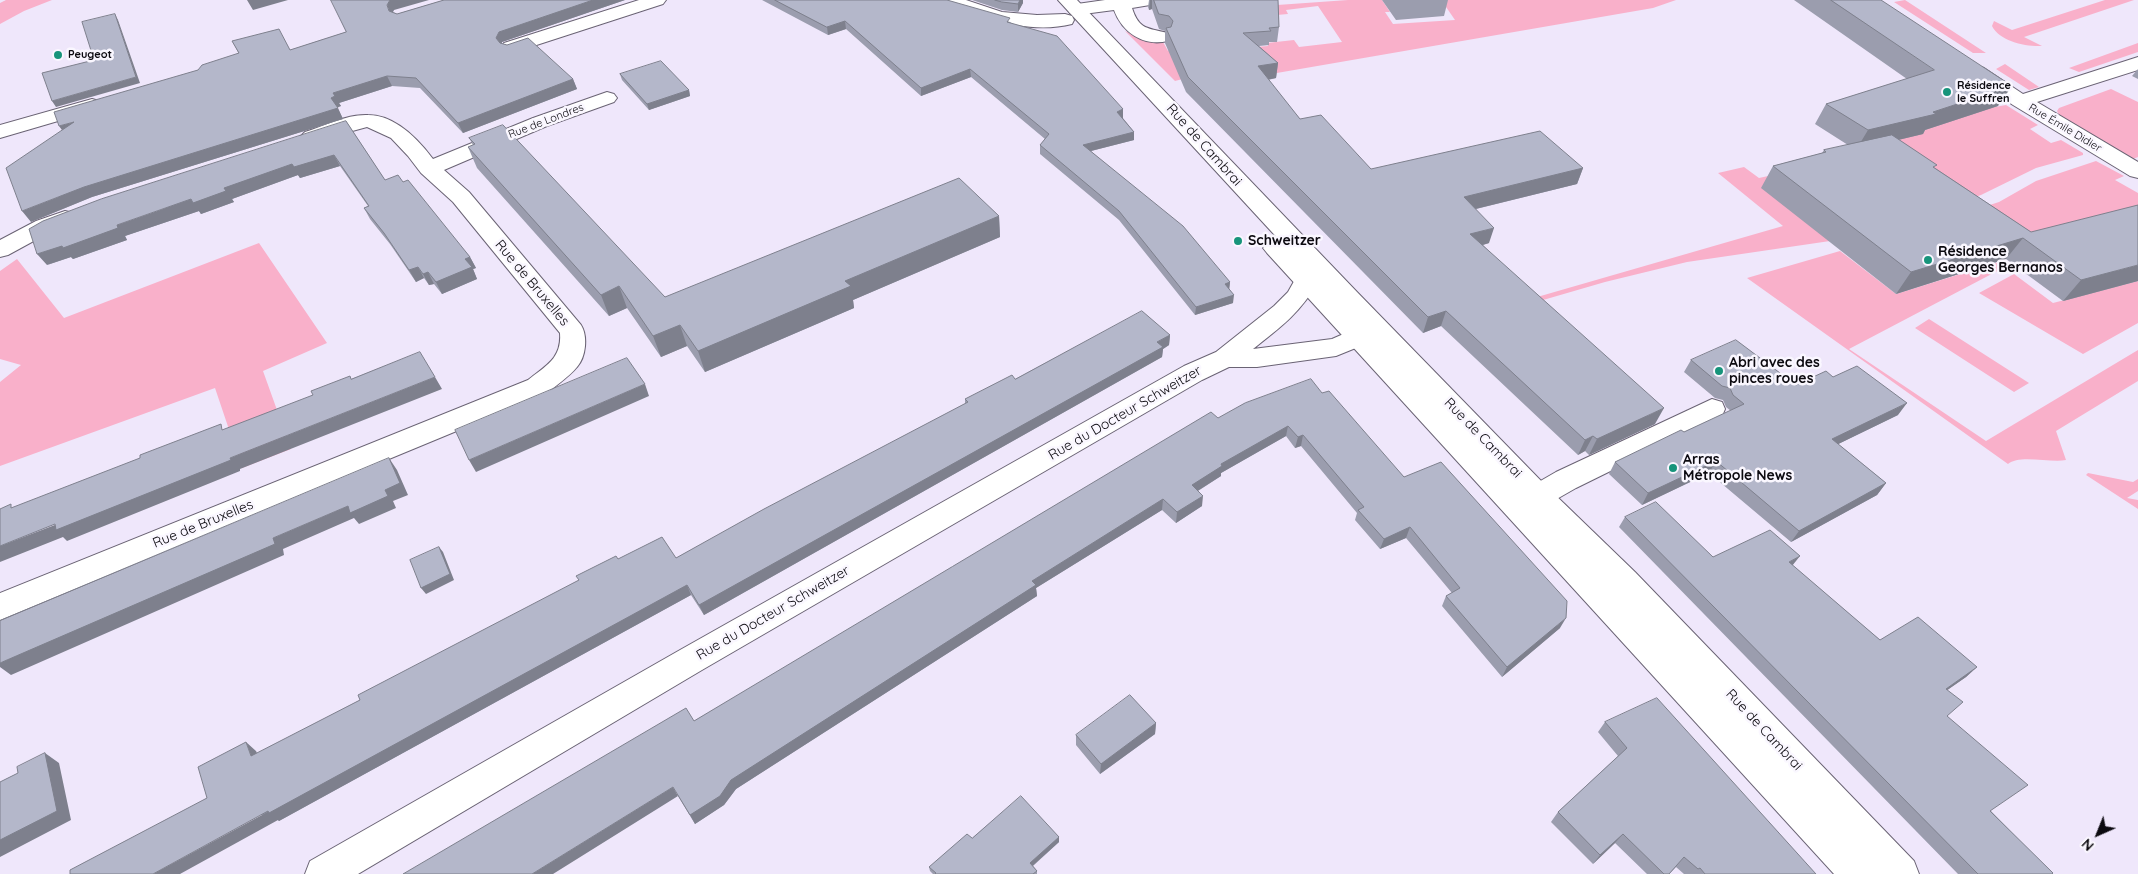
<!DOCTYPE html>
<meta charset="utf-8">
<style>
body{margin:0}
#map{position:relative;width:2138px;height:874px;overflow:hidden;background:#efe7fb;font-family:Quicksand,sans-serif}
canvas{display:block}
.north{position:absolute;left:2073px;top:809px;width:50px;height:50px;-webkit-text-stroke:4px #faf7ff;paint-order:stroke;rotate:224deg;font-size:14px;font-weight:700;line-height:20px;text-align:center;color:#0c0a10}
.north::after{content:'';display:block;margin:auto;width:18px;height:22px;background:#0c0a10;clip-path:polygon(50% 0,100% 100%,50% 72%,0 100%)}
</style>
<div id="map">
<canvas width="2138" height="874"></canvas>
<div class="north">N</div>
</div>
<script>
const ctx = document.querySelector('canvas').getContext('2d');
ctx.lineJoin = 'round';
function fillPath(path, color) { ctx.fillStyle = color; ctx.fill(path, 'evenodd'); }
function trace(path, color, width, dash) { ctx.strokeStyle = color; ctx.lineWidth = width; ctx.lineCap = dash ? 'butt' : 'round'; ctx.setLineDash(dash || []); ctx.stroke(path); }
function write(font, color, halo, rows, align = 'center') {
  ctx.font = font + ' Quicksand,sans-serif'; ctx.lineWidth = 5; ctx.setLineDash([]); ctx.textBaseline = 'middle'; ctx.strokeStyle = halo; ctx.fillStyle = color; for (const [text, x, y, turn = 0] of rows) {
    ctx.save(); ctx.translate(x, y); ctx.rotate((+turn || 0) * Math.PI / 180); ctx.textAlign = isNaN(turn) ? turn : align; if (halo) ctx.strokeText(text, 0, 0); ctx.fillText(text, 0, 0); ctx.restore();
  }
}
fillPath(new Path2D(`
 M6,0h46l-28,11 -24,13v-21z
 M1348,0h34l8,12h-5l8,12 62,-4 -11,-16 -12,-4h244l-23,8 -382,66 -77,2 -19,5 -50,-50 14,7 24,4 5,9 58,-5 1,3 41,-3 -1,-3 27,-3 5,7 43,-5 -24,-36 -32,4 2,4 -34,3 -5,-10z
 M1905,0l81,53h-13l-79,-51z
 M2105,0h29l-110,37 18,9c-16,1 -43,-5 -50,-20l2,-5 18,9z
 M2138,43v9l-59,20 -10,-4z
 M2005,64l34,23 -10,3 -33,-21z
 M2111,89l27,13v55l-5,2 -74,-44 -2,-4 2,-3z
 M2006,105l32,20 -8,4 21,14 10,-3 22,13v2l-47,13 -55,27 -28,10 -123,36 -143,21 -82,20 -141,41 -3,-4 322,-93 -65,-53 26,-6 15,11 50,-11 58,-18 53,-17 42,-19z
 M2096,161l28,15 -9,4 23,13v29l-124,31 -55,-38 40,-13 37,-21z
 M259,243l68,100 -64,28 28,78 -49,19 -27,-80 -215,78v-84l21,-17 -21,-6v-88l17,-12 47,59z
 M1840,251l56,43 103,-32 6,5 -156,82 137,92 152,-91v31l-82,50 10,29c-16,3 -47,-6 -58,4l-261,-186z
 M2014,274l39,29 85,-22v42l-55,31 -104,-61z
 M1929,319l100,64 -15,9 -99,-64z
 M2088,473l45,9 5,-3v12l-11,7 11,2v9l-52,-34z`), '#f9b0ca');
const minor = new Path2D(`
 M639,0h27l-3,4 -145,47 -7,2 -7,-2 -3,-4 3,-4z
 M938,0h28l36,12 35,3 28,-1 7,2 2,4 -2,4c-44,11 -90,-7 -131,-20z
 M1105,0h54l-3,4 -24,4c7,22 16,20 36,25l2,4 -2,4c-25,6 -46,-9 -54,-31l-38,5 -6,-2 -3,-4 3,-4z
 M2138,57v13l-101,32 101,60v16l-8,-2 -117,-71 -43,-29 -3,-4 3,-4 7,-2 7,2 39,26z
 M607,92l7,2 3,4 -3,4 -67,24 -103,44 25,22 112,133c7,11 5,32 -4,42 -8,10 -21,18 -31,27l-546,226v-27l528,-213c17,-14 34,-21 32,-47l-107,-131 -32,-29 -13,-17 -17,-18 -24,-11 -55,15 -7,-2 -4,-4 4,-4c19,-6 42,-18 63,-17 27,0 50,24 65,44l100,-41z
 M92,99l7,2 3,4 -3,4 -99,29v-13z
 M65,211l8,2 3,5 -3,5 -21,8 -44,24 -8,2v-17l36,-19z
 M1306,274l9,2 3,6c-18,31 -37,45 -65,67l79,-10 16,-7 3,-9 -2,-8 3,-6 9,-2 9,2 7,14 -9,20 -32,13 -79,11h-28l-27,13 -500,290 -344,204h-53l5,-13 370,-211 504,-284 32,-14 58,-46 14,-14 9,-16z
 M1712,399l10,3 3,7 -3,7 -146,72 -28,16 -32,9 -10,-3 -4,-8 4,-8 24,-7 26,-15z`);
const major = new Path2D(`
 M1058,0h19l280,292 191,196 87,84 279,289 5,13h-85l-567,-621 -4,-5 4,-5 8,-2 7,2z`);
trace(minor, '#6a6374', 2);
trace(major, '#6a6374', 2);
fillPath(minor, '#fff');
fillPath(major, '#fff');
fillPath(new Path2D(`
 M444,0h181l-123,42v1l71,36 4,10 -114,44 -43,-45 -28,-2 -53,17 2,3 -4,1 6,12 -251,78 -61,25 167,-152 41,-16 -7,-13 58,9 56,-18 48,-22 -1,2 4,2z
 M762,0h185l63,22 113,87v9l11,14v8l-43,11 139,131 -1,7 4,14 -38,12 -76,-95 -79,-66v-9l5,-6 -74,-62 -50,19 -75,-67 -18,6z
 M972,0h51v3l-5,9 -16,-2z
 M1149,0h129l1,27 -2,15h-8v3l-10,1 19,17 -2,15 -8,2 32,39 71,50 212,-1 -6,16 -101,25 13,34 -6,2 172,179 -66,31 -4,-4 -7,4 -137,-129 -18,7 -237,-241 -21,-49v-12l-6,-2 -7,-20 -3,1 -1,-3z
 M1382,0h66l-4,16 -48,4z
 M1794,0h87l117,106 -73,24 -2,4 -25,6 37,28 96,64 107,49 -75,20 -57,-42 -110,35 -135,-106 12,-22 49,-13 2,-3 24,-5 -33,-21 11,-20 81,-25z
 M2138,69v10l-6,-3z
 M620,74l69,16 1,6 -41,14 -27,-30z
 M346,121l39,59 18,2 67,75 6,11 -3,1 4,10 -35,15 -8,-10 -5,1 -5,-7 -8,4 -26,-38 -20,-25 -6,-11 4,-2 -28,-40 -40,12 -2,-3 -66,24 2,3 -33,12 -2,-3 -74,25 2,4 -54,19 -2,-2 -24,8z
 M469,138l196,159 334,-81 1,21 -147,63 1,8 -149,64 -18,-26 -26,11 -34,-49 -18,8 -132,-148 -9,-21 5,-2z
 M1170,335l-1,10 -6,4 -1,8 -458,258 -13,-20 -412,226 -1,-1 -71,-22 49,-47 1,3 103,-54 258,-141 58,-1 289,-154v-5l50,-20z
 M1691,360l105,25 37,-8 65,38 -60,29 48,39 -9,12 -86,47 -82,-69 -67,32 -33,-31 6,-12 69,-30 47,-21 -5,-4 -3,-7 -8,-2 -31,-26z
 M1322,393l82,84 156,151 -58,49 -60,-71 4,-10 6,-3 -46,-55 -26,11 -25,-29 2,-7 -56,-67 -6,2 -9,-12 -65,37v3l-23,15 4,15 -26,17 -14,-13 -126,78 1,8 -301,193 -12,16 -29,19 -17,-28 16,-75 524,-303z
 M1625,517l88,40 79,8 88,75 97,27 -11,10 -19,13v26l44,95 61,63h-94l-339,-347z
 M1605,722l211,152h-132l-8,-7 -7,7h-22l-32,-31 -22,21 -42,-42 7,-10 60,-56 -20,-24z
 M1156,723l-1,11 -55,40 -24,-29v-10z
 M1059,837v5l-26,24 4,5v3h-104l-3,-3 -1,-4 43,-29z`), '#9b9dae');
fillPath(new Path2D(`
 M247,0h41l-35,10z
 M390,0h39l-35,10 -3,5 2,6 -6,-16z
 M593,0h32l-123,42 -2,6 -4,-10 3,-6z
 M1020,0h3v3l-5,9v-8z
 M1150,0h2v9l-3,1z
 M115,14l3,6 22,63 -84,24 -4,-6 84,-24z
 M845,21l1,8 -18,6 -1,-8z
 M1278,63l-2,15 -21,4 3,-16z
 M970,69l1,8 -50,19v-8z
 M387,76l5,10 -53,17 2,3 -5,2 -5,-10 2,-5z
 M573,79l4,10 -114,44 -5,-10z
 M2012,86l-14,20 -73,24 -2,4 -67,16 12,-20 65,-18z
 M689,90l1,6 -41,14 -2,-6z
 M338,108l5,11 -251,78 -61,25 -9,-11 62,-24z
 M1123,109v9l-6,2v-8z
 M74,122l-7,15 -8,-11z
 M1134,132v8l-51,13v-8z
 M334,155l6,11 -40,12 -2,-3 -66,24 2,3 -33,12 -2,-3 -74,25 2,4 -54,19 -2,-2 -24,8 -10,-11 80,-29 175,-61z
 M1583,168l-6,16 -118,29 5,-16z
 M999,216l1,21 -147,63 1,8 -149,64 -7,-21 147,-70z
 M1494,228l-5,15 -24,7 5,-16z
 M2023,238l-17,21 -110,35 15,-22z
 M470,257l6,11 -3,1 4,10 -35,15 -6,-12 29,-23z
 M2138,265v16l-75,20 18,-21z
 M418,267l6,11 -8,4 -7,-12z
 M428,272l6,12 -5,1 -6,-11z
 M1230,282l-1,9 -4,-7z
 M619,286l8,22 -18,8 -8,-21z
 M1234,295l-1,8 -38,12 1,-8z
 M1446,311l-5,15 -18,7 5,-16z
 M680,325l7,21 -26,11 -8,-21z
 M1170,335l-1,10 -6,4 -1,8 -458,258 -5,-10z
 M435,377l7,12 -202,80v2l-173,70 -4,-4 -63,25v-16l230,-88z
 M645,384l4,12 -173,76 -7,-12z
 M1907,403l-9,12 -74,36 8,-12z
 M1664,408l-9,16 -66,31 8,-16z
 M1288,426l-2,10 -65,37v3l-30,19 1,-10 29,-21z
 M1303,435l-2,11 -6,2 3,-11z
 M1593,436l-8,15 -7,4 7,-15z
 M389,458l8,12 11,25 -15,6 3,7 -37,16 -5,-6 -71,31 1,6 -273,120 -11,-8v-4l273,-125 112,-48z
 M1716,461l-7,12 -67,32 6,-12z
 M1886,483l-9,12 -86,47 8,-11z
 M1203,496l-1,10 -26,17 1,-11z
 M1163,499l-1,11 -126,78 1,8 -301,193 -12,16 -29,19 -5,-9 41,-35 301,-199z
 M1410,527l-4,11 -26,11 4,-10z
 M439,547l4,5 11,28 -28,14 -5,-6z
 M1800,556l-8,10 -3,-4z
 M687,585l4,10 -412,226 -1,-1 -98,54h-27z
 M1566,618l-6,10 -58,49 5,-10z
 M1977,667l-11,10 -30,21 10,-9z
 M1156,723l-1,11 -55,40 1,-10z
 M246,742l10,9 5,15 -10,-10z
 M45,753l14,10 12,57 -71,37v-17z
 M673,787l5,9 -125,78h-21z
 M1623,834l-8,9 -22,21 7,-9z
 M1059,837v5l-29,26v-5z`), '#7e808d');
const building = new Path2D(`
 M331,0h60h-1l-3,5 2,6 8,3 47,-14h149l-94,32 -3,6 4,5 7,2 21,-7 45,41 -115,44 -42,-45 -29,-2 -54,17 2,3 -4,2 7,10 -254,79 -62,24 -16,-43 68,-46 -15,4 -5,-14 144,-42 4,-5 37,-12 -7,-12 47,-12 11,21 56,-18z
 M775,0h172l63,18 -3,4 50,14 66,73 -6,3 17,20 -51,13 100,81 47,56 -5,2 9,11 -38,12 -77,-96 -79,-66 9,-11 -79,-65 -49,19 -76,-67 -18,6z
 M995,0h25l-2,4 -16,-2z
 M1154,0h124l1,27 -10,1 2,3 -28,2 35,30 -20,3 42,53 21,-4 50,54 169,-38 43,37 -119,29 30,31 -24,6 194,174 -67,31 -4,-3 -8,4 -139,-129 -18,6 -240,-240 -22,-49 5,-1 2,-6 -4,-5 -10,-2z
 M1831,0h50l131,86 -79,26 3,2 -68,16 -42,-26 108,-34z
 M115,14l21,63 -84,24 -10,-28 52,-13 -12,-38z
 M661,61l28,29 -42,14 -27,-30z
 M346,121l39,59 13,-5 5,7 5,-2 62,77 -5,2 7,8 -36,15 -8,-10 -5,2 -5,-7 -9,3 -25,-37 -20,-25 5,-2 -35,-51 -40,12 -2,-3 -68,24 2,3 -33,12 -2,-4 -74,26 1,3 -55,20 -1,-2 -25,8 -8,-25 14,-8 58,-22z
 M503,125l162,172 294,-119 40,38 -154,65 6,5 -153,65 -18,-26 -27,11 -34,-50 -18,9 -133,-148 7,-3 -6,-6z
 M1892,135l45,30 -4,2 98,65 107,-27v60l-57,15 -58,-42 -112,34 -138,-106 53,-14 -2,-2z
 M1142,311l28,24 -13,7 6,5 -464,258 -12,-20 -418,228 -1,-2 -115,63h-83v-4l137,-72 -9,-31 48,-25 5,14 109,-56 -2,-5 221,-115 -3,-4 40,-20 2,3 44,-22 14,21 88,-49 204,-107 -3,-3 47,-24 3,4z
 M1736,340l60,45 30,-14 7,6 24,-11 50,37 -75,36 54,44 -87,48 -83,-70 -68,32 -33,-31 66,-32 3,2 60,-28 -11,-9 -3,-7 -8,-2 -31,-26z
 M420,352l15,25 -205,81 1,2 -175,70 -1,-6 -55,22v-37l11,-5v4l129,-50v-3l81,-31 1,6 91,-35 -2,-4 39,-15 1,3z
 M627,358l18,26 -176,76 -14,-30z
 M1311,379l11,14 7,-2 75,86 37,-15 126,139 -1,17 -59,49 -61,-71 14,-8 -50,-61 -26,12 -26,-29 6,-3 -61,-72 -5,2 -10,-11 -67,38 1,2 -30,19 11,11 -26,16 -14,-13 -131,82 4,4 -305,195 -11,16 -30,19 -17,-28 -141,87h-129l283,-166 8,13 517,-309 7,6 27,-15z
 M389,458l11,25 -15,7 3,6 -38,17 -2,-7 -75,32 2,6 -275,119v-42z
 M1656,502l57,55 57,-27 30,26 -11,6 91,78 38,-23 59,50 -31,22 17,13 -16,14 81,69 -38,26 63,62 -1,1h-74l-353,-357z
 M439,547l11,27 -29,14 -11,-28z
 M1130,695l26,28 -55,41 -25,-29z
 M1657,698l159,176h-111l-5,-6 -2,1 -14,-12 -15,17h-5l-41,-40 -23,21 -42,-43 69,-64 -22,-26z
 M45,753l12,58 -57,29v-58l18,-9 -1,-6z
 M1021,796l38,41 -29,26 7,8 -4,3h-98l1,-1 -7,-6 38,-33 5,4z`);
fillPath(building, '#b4b7ca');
trace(building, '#7e808d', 1);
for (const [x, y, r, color] of [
 [58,55,5,"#17947b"],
 [1947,92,5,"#17947b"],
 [1238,241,5,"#17947b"],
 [1928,260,5,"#17947b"],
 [1719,371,5,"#17947b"],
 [1673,468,5,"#17947b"]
]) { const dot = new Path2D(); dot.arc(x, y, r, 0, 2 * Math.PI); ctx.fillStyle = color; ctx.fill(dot); trace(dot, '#faf7ff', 2); }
write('bold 11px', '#0c0a10', '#faf7ff', [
 ["Peugeot",68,55],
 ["Résidence",1957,86],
 ["le Suffren",1957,99]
], 'left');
write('11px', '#0c0a10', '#faf7ff', [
 ["Rue de Londres",546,121,-21],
 ["Rue Émile Didier",2065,128,31]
]);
write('14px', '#0c0a10', '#faf7ff', [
 ["Rue de Cambrai",1204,145,48],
 ["Rue de Bruxelles",532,283,50],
 ["Rue du Docteur Schweitzer",1125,413,-30],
 ["Rue de Cambrai",1483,438,46],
 ["Rue de Bruxelles",203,524,-22],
 ["Rue du Docteur Schweitzer",773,613,-30],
 ["Rue de Cambrai",1764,730,47]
]);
write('bold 14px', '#0c0a10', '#faf7ff', [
 ["Schweitzer",1248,241],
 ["Résidence",1938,252],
 ["Georges Bernanos",1938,268],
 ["Abri avec des",1729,363],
 ["pinces roues",1729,379],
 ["Arras",1683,460],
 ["Métropole News",1683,476]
], 'left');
</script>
